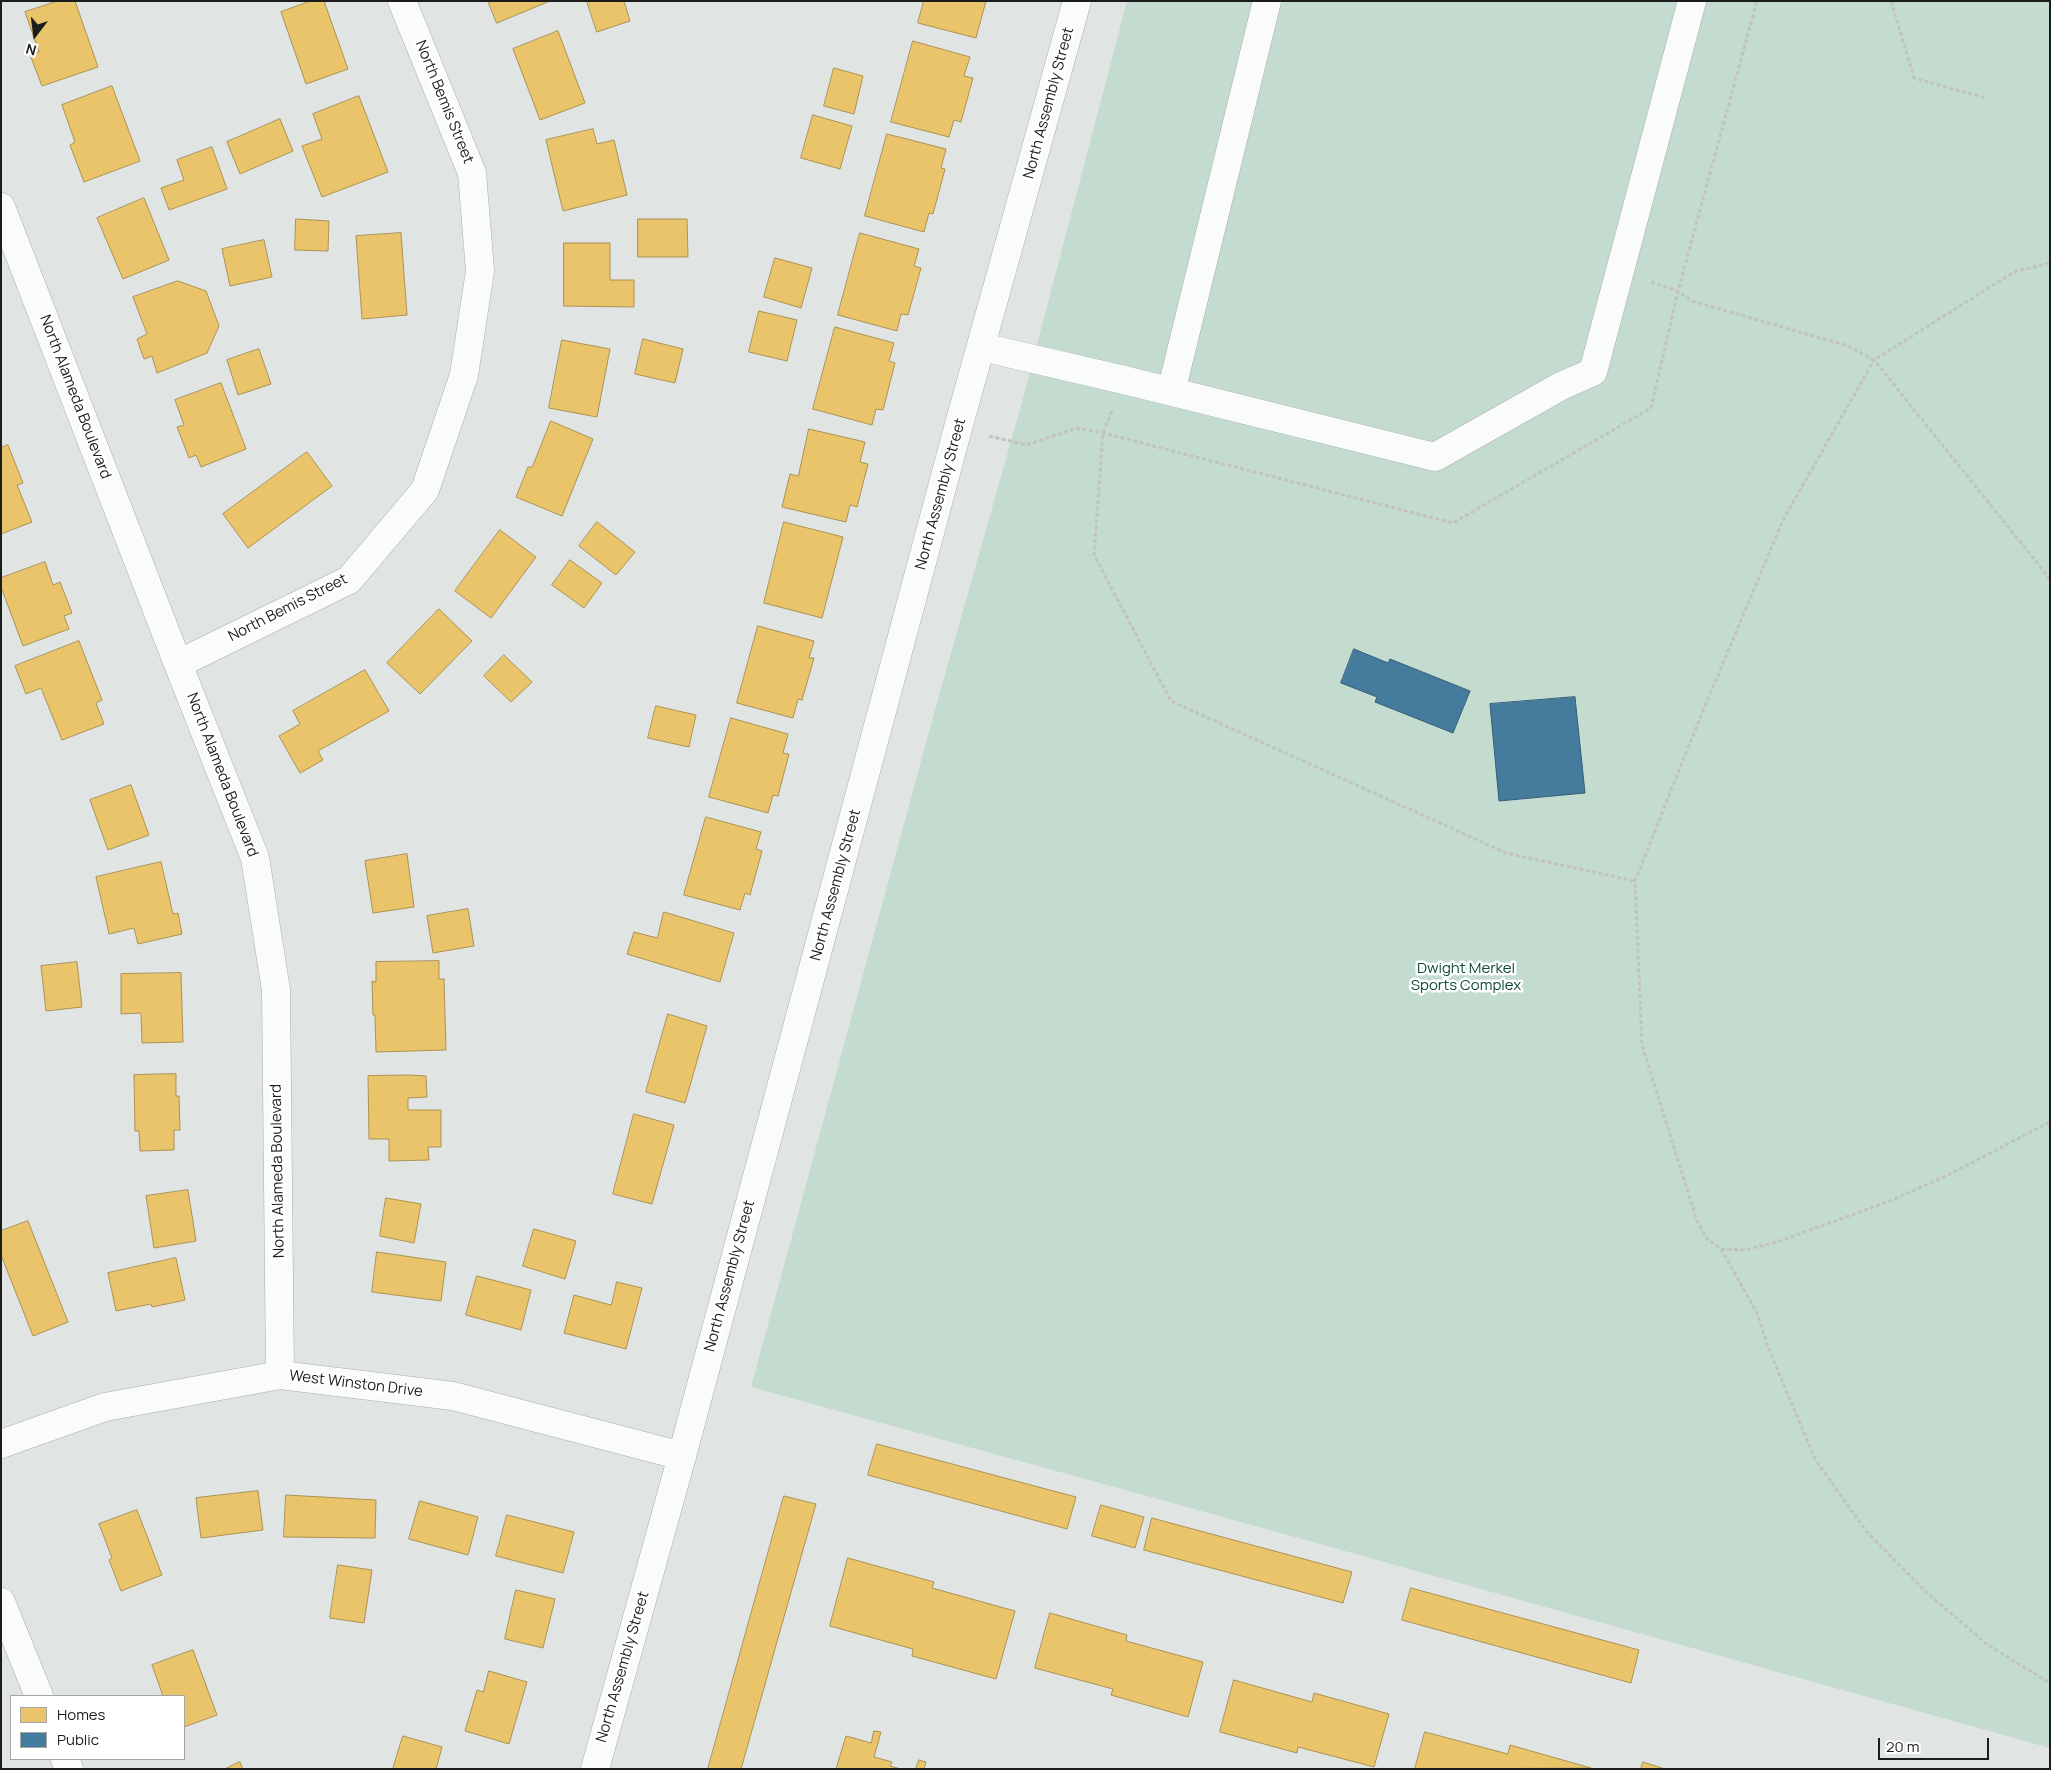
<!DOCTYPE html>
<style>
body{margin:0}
#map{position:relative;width:2051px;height:1770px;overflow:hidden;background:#e0e4e2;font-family:Manrope,sans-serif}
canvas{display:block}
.frame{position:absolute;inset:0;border:2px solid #1b1d1c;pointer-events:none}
.legend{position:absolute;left:10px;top:1695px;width:175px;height:65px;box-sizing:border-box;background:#fff;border:1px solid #a4a5a4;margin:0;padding:6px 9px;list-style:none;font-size:15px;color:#1b1d1c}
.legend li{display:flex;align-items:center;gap:10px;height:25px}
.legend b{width:25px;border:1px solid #a4a5a4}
.north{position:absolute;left:10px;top:10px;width:50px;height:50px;-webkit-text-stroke:4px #fff;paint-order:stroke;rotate:195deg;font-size:14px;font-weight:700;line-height:20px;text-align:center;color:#1b1d1c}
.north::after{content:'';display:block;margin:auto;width:18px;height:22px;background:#1b1d1c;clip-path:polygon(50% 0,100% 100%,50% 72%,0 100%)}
.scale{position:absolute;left:1878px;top:1738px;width:111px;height:22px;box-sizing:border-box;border:2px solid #1b1d1c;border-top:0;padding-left:6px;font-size:15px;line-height:18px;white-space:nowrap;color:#1b1d1c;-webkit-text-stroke:4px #fff;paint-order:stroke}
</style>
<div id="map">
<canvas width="2051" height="1770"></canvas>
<div class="frame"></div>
<ul class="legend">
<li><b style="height:14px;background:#e9c46a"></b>Homes</li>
<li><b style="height:14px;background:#457b9d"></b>Public</li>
</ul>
<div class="north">N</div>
<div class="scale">20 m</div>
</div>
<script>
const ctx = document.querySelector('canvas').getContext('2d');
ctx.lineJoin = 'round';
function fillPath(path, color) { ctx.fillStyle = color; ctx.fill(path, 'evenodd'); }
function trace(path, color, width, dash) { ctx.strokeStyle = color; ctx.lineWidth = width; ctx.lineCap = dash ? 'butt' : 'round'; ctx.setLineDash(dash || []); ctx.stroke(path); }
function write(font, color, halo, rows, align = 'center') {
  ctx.font = font + ' Manrope,sans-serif'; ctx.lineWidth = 5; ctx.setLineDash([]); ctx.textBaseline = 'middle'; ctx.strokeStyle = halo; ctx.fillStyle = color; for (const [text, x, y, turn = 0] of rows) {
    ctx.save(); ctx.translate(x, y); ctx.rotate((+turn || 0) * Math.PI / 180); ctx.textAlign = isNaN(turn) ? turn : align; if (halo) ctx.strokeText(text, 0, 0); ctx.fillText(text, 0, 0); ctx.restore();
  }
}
fillPath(new Path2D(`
 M1127,1h923v1747l-834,-233 -465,-128 182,-670 89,-315z`), '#c4dcd0');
const homes = new Path2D(`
 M58,1h17l23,66 -56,19 -12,-31 9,-3 -14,-40z
 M311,1h13l24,68 -42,15 -25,-72z
 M488,1h62l-53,22z
 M587,1h37l6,20 -33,11z
 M924,1h62l-10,37 -58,-15z
 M558,31l27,72 -45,17 -27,-71z
 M913,41l57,16 -6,19 9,2 -12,44 -7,-2 -5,17 -58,-15z
 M834,68l29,8 -9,38 -30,-8z
 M112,86l28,75 -56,21 -14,-37 5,-3 -13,-37z
 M359,96l29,76 -66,25 -20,-51 20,-7 -9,-25z
 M813,115l39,11 -12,43 -39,-11z
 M280,119l13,32 -53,23 -13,-32z
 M593,129l4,15 17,-4 13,55 -64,16 -17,-71z
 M887,134l59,15 -5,19 4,1 -12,45 -4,-1 -5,19 -59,-16z
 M212,147l15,42 -58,21 -8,-22 23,-8 -7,-20z
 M144,198l25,62 -46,19 -26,-61z
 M296,219l33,2 -1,30 -33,-1z
 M638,219h49l1,38h-50z
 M401,233l6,82 -45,4 -6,-83z
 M860,233l59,16 -5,17 7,2 -13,47 -7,-1 -4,17 -59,-16z
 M264,240l8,37 -42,9 -8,-37z
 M564,243h46v37h24v27l-70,-1z
 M775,258l37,10 -11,40 -37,-11z
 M178,281l28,10 13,35 -12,27 -50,20 -5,-17 -8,3 -7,-20 10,-5 -14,-37z
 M759,311l38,9 -10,41 -38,-9z
 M835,327l59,16 -5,18 6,2 -12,47 -7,-1 -4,16 -59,-16z
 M643,339l40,10 -8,34 -40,-9z
 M562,340l48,9 -13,68 -48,-9z
 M259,349l12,35 -33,11 -11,-35z
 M221,383l25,66 -45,18 -5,-12 -7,3 -12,-31 7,-2 -9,-25z
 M551,421l42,18 -31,77 -46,-19 12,-30h4z
 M809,429l56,13 -5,20 8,2 -11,43 -7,-2 -4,17 -64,-15 8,-33 8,2z
 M8,445l15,38 -6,2 15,37 -31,12v-86z
 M307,452l25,34 -84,62 -25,-34z
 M597,522l38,30 -19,23 -37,-29z
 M784,522l59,15 -21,81 -58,-15z
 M500,530l36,27 -45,61 -36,-27z
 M570,560l32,23 -18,25 -32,-23z
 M45,562l8,23 7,-3 12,31 -8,3 5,13 -46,17 -22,-59v-9z
 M439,609l33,32 -52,53 -33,-31z
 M758,626l56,15 -5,17h5l-12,42 -4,-1 -5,19 -56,-15z
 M79,641l23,59 -6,3 8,21 -42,16 -21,-52 -15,6 -11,-28z
 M504,655l28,27 -21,20 -27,-26z
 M365,670l24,41 -71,40 5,9 -23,13 -21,-37 21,-12 -7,-13z
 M656,706l40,9 -7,32 -41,-9z
 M731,718l57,16 -5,19 6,1 -11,42 -5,-1 -5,18 -59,-16z
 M131,785l18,50 -41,15 -18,-50z
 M706,817l55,15 -5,17 6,2 -12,44 -5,-2 -5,17 -56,-15z
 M407,854l7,53 -41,6 -8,-52z
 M161,862l12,52 5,-1 4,21 -44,10 -4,-16 -25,6 -13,-57z
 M468,909l6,37 -41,7 -6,-37z
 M664,912l70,21 -14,49 -93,-28 7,-22 23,6z
 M439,961v18h5l2,71 -70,2 -1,-37h-2l-1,-34 4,1v-20z
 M77,962l5,45 -36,4 -5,-45z
 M181,973l2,69 -41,1 -1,-30 -20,1v-40z
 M668,1014l39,12 -22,77 -39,-11z
 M176,1074v22h3l1,34h-6v20l-34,1 -1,-20h-4l-1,-56z
 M408,1075l18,1 1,21 -19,1v12h33v37h-13l1,13 -40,1v-22h-20l-1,-63z
 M634,1114l40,11 -22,79 -39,-10z
 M188,1190l8,51 -42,7 -8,-52z
 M386,1198l35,6 -7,39 -34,-7z
 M28,1221l40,101 -35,14 -32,-81v-24z
 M534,1229l42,12 -11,38 -42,-13z
 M377,1252l69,10 -5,39 -69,-9z
 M176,1258l9,42 -33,7 -1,-3 -35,7 -8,-38z
 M477,1276l54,14 -10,40 -55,-15z
 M617,1282l25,6 -16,61 -62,-16 10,-38 37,10z
 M877,1444l199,53 -9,32 -199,-54z
 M258,1491l5,39 -62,8 -5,-40z
 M286,1495l90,5 -1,38 -91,-1z
 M784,1496l32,8 -75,265h-33z
 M420,1501l58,16 -10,38 -59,-16z
 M1101,1505l43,12 -9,31 -43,-12z
 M137,1510l25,65 -41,16 -12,-31 3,-2 -13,-34z
 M507,1515l67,17 -11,41 -67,-17z
 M1152,1518l200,54 -9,31 -199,-53z
 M848,1558l86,24 -2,6 83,23 -19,68 -84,-23 1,-7 -83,-23z
 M338,1565l34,5 -8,53 -34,-5z
 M1411,1588l228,62 -8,33 -229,-63z
 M516,1590l39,9 -12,49 -38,-9z
 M1050,1613l77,22 -1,6 77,21 -15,55 -77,-22 2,-6 -78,-21z
 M193,1650l24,65 -33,12v-31h-21l-11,-31z
 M489,1671l38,11 -18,62 -44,-13 12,-41 6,2z
 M1234,1680l78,22 2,-9 75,21 -15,53 -76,-20 -1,6 -77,-21z
 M874,1731l7,1 -7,25 18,5 -2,4 11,3h-65l10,-33 25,7z
 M1425,1732l83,22 2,-9 81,23 -176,1z
 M403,1736l39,11 -6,22h-43z
 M919,1760l7,2 -2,7h-8z
 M240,1762l3,7h-18z
 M1643,1762l22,7h-24z`);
fillPath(homes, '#e9c46a');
trace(homes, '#ab9253', 1);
const public = new Path2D(`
 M1354,649l34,14 2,-4 80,32 -17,42 -78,-31 2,-5 -36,-14z
 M1575,697l10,96 -86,8 -9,-97z`);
fillPath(public, '#457b9d');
trace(public, '#385f76', 1);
const minor = new Path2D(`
 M1,207l177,457 77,194 21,132 4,385
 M982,347l142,33 311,77 126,-71 32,-14 99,-371
 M1171,392l96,-391
 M178,664l171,-84 76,-90 39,-115 16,-104 -8,-98 -70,-172
 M1,1444l104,-37 175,-32 173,21 229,60`);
const major = new Path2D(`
 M1,1602l38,94
 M65,1759l4,10
 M595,1769l87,-313 276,-1028 119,-427`);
trace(minor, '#abadac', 29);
trace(major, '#abadac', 29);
trace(new Path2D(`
 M1891,1l23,77 71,20
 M1651,282l27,9 14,10 156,45 26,14 140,-88 36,-9
 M1112,411l-9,22 -9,122 77,146 335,152 129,28
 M989,436l38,9 49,-17 27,5 350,90 198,-115 27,-117 79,-290
 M2050,579l-176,-219 -91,160 -83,198 -65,163 7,164 55,176 11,19 13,9 24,1 35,-9 110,-40 60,-27 100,-52
 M1721,1249l36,64 13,39 45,107 51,72 59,60 63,54 62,38`), '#c2c2c2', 3, [4, 2.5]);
trace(minor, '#fafbfb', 28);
trace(major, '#fafbfb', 28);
write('15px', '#1b1d1c', '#fff', [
 ["North Bemis Street",444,102,68],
 ["North Assembly Street",1049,103,-75],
 ["North Alameda Boulevard",75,397,69],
 ["North Assembly Street",941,494,-75],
 ["North Bemis Street",288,608,-27],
 ["North Alameda Boulevard",222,775,69],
 ["North Assembly Street",836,885,-75],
 ["North Alameda Boulevard",278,1171,-91],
 ["North Assembly Street",730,1276,-75],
 ["West Winston Drive",356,1384,7],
 ["North Assembly Street",623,1667,-74]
]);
write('15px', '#0e4a35', '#fff', [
 ["Dwight Merkel",1466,969],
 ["Sports Complex",1466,986]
]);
</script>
